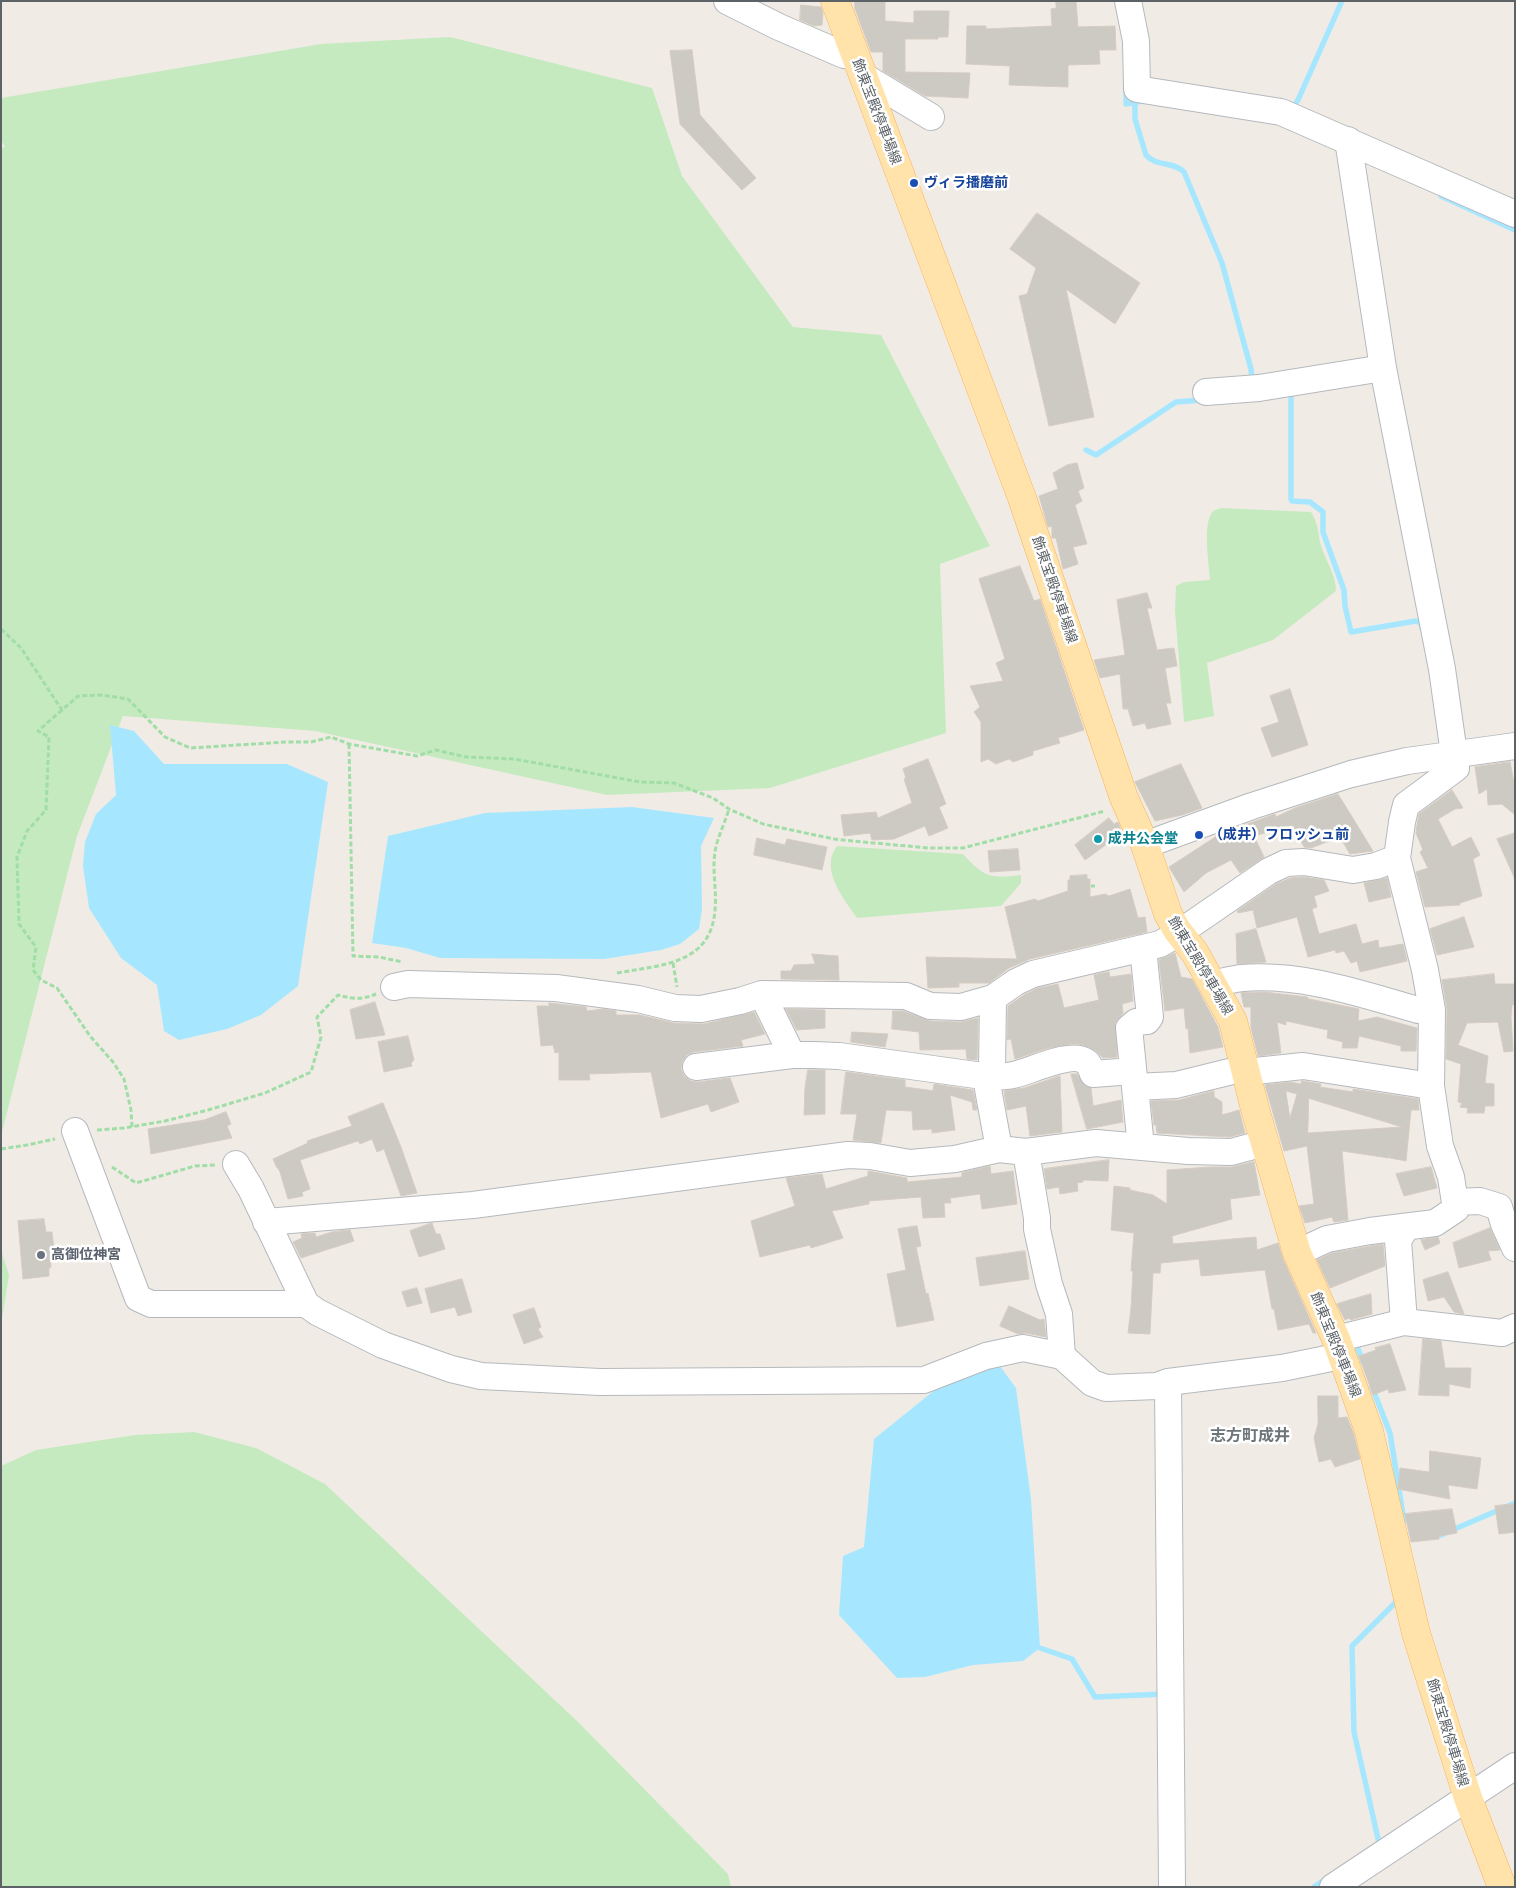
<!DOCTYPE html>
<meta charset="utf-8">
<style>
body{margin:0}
#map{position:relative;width:1516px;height:1888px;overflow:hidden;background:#f0ece5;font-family:Helvetica,sans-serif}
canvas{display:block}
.frame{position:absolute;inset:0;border:2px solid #5c6266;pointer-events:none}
</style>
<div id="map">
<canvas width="1516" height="1888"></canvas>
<div class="frame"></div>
</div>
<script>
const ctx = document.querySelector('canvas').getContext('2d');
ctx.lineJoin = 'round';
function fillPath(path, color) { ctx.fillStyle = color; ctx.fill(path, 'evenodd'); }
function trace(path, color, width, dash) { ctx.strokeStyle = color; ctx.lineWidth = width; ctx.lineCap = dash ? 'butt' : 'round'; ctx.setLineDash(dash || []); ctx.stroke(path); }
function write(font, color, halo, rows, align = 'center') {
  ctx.font = font + ' Helvetica,"Noto Sans JP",sans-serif'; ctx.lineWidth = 5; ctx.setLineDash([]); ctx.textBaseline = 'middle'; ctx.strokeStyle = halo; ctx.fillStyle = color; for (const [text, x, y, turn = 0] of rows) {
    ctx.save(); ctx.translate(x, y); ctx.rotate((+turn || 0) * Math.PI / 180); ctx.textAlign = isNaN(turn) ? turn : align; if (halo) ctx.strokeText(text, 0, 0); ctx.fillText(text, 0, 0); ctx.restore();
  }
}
fillPath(new Path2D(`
 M450,37l202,51 30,88 111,151 88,8 109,211 -50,18 6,169 -176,55 -163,7 -292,-64 -192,-15 -46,120 -76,300v-988l4,-1 -4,-7v-42l320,-54z
 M1221,508l90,4c7,11 7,19 9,30 4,17 16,31 16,49l-63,49 -66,23 7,53 -30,6 -9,-111 1,-25 8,-4 26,-2c-1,-16 -7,-52 1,-66 2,-4 7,-5 10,-6z
 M837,846l126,8c21,23 27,25 58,21v8l-20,23 -144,12c-13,-19 -38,-49 -20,-72z
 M1,1250l8,25 -8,50z
 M194,1432l62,16 69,36 253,238 150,152 3,13h-730v-421l35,-16 99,-15z`), '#c6eabf');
fillPath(new Path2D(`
 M110,725l24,6 30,33h123l41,18 -30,204 -37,29 -34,14 -48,11 -15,-9 -7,-46 -36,-27 -32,-50 -6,-42 2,-24 11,-28 20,-19z
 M632,807l82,11 -13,28 1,63 -3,20 -19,15 -19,6 -57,9 -164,-1 -34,-10 -34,-5 16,-107 97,-23z
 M997,1362l19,26 15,111 9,149 -17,13 -50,4 -48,12 -28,1 -58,-63 4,-59 21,-9 10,-108 62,-50z`), '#a6e7ff');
trace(new Path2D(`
 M1126,89v15l16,-3
 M1135,102v17l11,36c10,12 28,6 38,17l38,91 29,106 1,11
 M1289,106l4,1 5,-7 44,-99
 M1441,196l74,34
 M1289,389l2,5v105l1,2 18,1 13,10v20l21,58 1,16 6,26 65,-11 5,2 1,5
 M1086,450l10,5 80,-53 26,-2
 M1357,1346l6,16
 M1372,1387l18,46 14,88
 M1433,1533l8,2 74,-32
 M1040,1648l32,11 23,38 70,-3
 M1379,1843l-25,-111 -2,-86 45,-45
 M1314,1887l13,-9`), '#a6e7ff', 5.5);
const building = new Path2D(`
 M855,1h30v20l29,2v-12h35l-1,26h-10v2h-33v33l65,1 -2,25 -43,-2 -42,-25v-19h-12l-16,-43z
 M1056,1h20l2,26 37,-1 1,24h-17l1,14 -32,1v22l-59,-2 1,-19 -44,-2 1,-38h19v3l66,-3 -1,-17 5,-1z
 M801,5l20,2 2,6 -1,12 -8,1 -14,-6z
 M692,50l8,65 56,63 -14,12 -62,-66 -10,-73z
 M1037,213l103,70 -25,41 -49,-35 28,128 -45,9 -30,-130 8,-2 9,-26 -26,-19z
 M1077,463l7,25 -6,3 4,10 -7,4 12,39 -14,3 5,17 -15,5 -7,-31h-4v-12l-4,1 -9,-31 19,-7 -5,-16 14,-8z
 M1020,566l14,35 6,-2 44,131 -26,8 2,5 -27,8v4l-20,7 -4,-3 -13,5 -8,-5 -7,3v-40l-7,-10 6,-5 -10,-21 33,-5 -7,-18 9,-4 -26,-80z
 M1147,593l5,15h-5l10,42 17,-2 3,18 -12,2 6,35h-5l5,21 -24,5 -2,-6 -12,3 -5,-17h-5l-3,-35 -20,4 -6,-18 31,-5 -8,-55z
 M1290,689l18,56 -36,12 -11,-29 18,-6 -9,-26z
 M928,759l18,45 -7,3 9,21 -19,8 -4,-10 -31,13 -22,1 -2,-7 -26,3 -3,-21 35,-3 2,6 34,-15 -8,-24 2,-1 -3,-9z
 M1510,762l5,26v27l-13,-11 -14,1 -1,-16 -8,5 -4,-27z
 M1181,764l21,44 -20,7 -27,6 -20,-39z
 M1452,790l11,18 -8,1 -17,10 14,28 19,-10 9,18 -7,4 9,37 -22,7v2l-35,2 -9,-35 12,-4 -8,-16 3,-2 -7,-17 1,-8 2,-11z
 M1338,794l35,57 -23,3 -10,-17 -29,11 -7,-1 -11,-22 -39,11 10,21 -24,16 -9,-13 -25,13 -22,19 -15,-25 51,-33 55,-20 1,3 19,-9z
 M1109,818l5,6 4,-2 4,11 -37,27 -10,-15z
 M1515,833v46l-18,-40z
 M757,838l28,7 2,-6 40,8 -5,23 -68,-15z
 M1018,849l2,21 -30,2 -2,-21z
 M1087,875v4h3v18l15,-3 4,2 21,-7 8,29 7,-1 2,15 -117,27 -21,9 -20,15h-30v4l-31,1 -2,-31 91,2 -12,-52 30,-8 3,2 30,-10v-11h2v-4z
 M1303,877l21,3 5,11 -15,5 3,11 -5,2 7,25 37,-10 6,20 16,-4 1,8 24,-4 4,17 -47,11 -3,-11 -6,2 -7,-12 -8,2 -1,-3 -27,7 -11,-40 -40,11 -4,-18 -15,3 -1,-2 39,-27 14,-6z
 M1387,878l4,19 -22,5 -5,-19z
 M1464,917l10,30 -37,8 -7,-26z
 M1256,929l10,33 -29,2 -1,-30z
 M1175,953l6,24 11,2 26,48 5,20 -33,6 -2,-25 -2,1 -2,-21 -19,3 -6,-51z
 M812,954l26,2 1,24 -58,-1v-8h10l3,-6 21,-1z
 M1109,972l1,5 21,-3 2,27 -11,3 1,9 -8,10 2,34 -14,1 -6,-6 -7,-5 -11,-3h-9l-25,5 -30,10 -4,-20 -4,1 1,-34 16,-11 14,-7 20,-4 6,24 35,-8 -5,-25z
 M1494,974l1,10h20v20l-3,1 -1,12 2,34 -9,1 -6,-30 -31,1 -9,22 30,11 -3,27 9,1v22h-9l-1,7h-17l1,-5 -8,-1 2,-4 -4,-1 3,-38 -15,-5 1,-49 -5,-30z
 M1264,992l43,5 2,2 50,10 -1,12 19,-4 40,11 -1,23h-15v-5l-42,-10 -2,12h-15l1,-6 -16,-4 1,-8 -42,-9v4l-9,-3 4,31 -23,3 -7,-28v-21h-7l-3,-14z
 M375,1002l10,33 -29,4 -6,-29z
 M549,1003l37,4 1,4 16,-2 13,2v4h24l34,8 30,1 50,-12 11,22 -24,6 2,6 -49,6 -7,3 -5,7 -1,7 3,7 7,5 7,1 32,-4 9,24 -28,10 -3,-8 -47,14 -10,-46 -62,2 1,6h-31v-28l-4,1 -2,-8 -12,1 -4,-40h12z
 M786,1009l39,1v18l-28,2z
 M893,1011h10l27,10 31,1 17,-4 -1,42 -10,-1 -1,-10 -46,1 -1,-18 -27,-3z
 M852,1032l36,2 -3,13 -34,-5z
 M408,1036l6,24 -3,3 1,3 -28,6 -6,-30z
 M808,1070h17v44l-21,1 1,-27z
 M846,1072l59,8v7l30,4 -2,-1 1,-6 39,6 4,20h-4l-1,-8 -22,-7 5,35 -23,3v-4l-19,1 -1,-19 -26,-1 -5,33 -28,-3 4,-26h-16z
 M1071,1074h6l8,12 6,2 2,18 28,-6 2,22 -36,7z
 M1060,1076l2,56 -32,4 -4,-30 -19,4 -3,-19 20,-3z
 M1302,1081l19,3 -1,3 33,5v-3l65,10 1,11h-8l-5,51 -16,-3 -1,-4v4l-47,-7 6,69 -14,2 -2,-5 -27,6 -6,-17 15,-2 -7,-58 -23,5 -19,-66 25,-3 11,2zM1286,1091l11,3 -7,24zM1309,1098l2,1 91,28 -94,6z
 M1214,1091v6l8,5v13l17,-5 6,23 -16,4 -72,-4 -1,-8h-2l-3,-24 28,-1z
 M383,1103l18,44 16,46 -16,3 -17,-47 -7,3 -5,-13 -12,5 -2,-3 -58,19 10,29 -8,3 1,4 -15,3 -8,-27 -2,-4h-1l-4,-9 35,-16 -1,-2 45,-15 -4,-9z
 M226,1112l5,12 -4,2 5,12 -81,16 -3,-25 56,-9z
 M1109,1160l-1,21 -25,-1v2l-6,1 1,8 -18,3 -1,-7 -12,2 -3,-20z
 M1254,1162l6,33 -30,4 2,20 -60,17 1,8 83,-7 1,13 21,-7 5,16 33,74h-3l-4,-9 -31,6 -4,-21h-2l-7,-39 -64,6 -2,-17 -38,4 -1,10h-7l-3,61 -22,-1 3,-25 2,-37h-2l3,-38 -23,-3 3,-44 16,2v2l23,5 14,9v-34l43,-3h21z
 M990,1166l1,8 22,-3 4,33 -35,5 -2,-15 -30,4 1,5h-7l1,14 -22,1 -2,-21 -52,4v3l-37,7 11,27 -32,10 -1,-3 -50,12 -9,-36 44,-15 -9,-28 36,-4 4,15 42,-13v-5l39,7v4l55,-5v-4z
 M1431,1167l6,21 -33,8 -8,-22z
 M44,1219l2,13h6l2,17h-4l1,18 -2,1v8l-26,3 -5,-58z
 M432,1223l4,11h4l5,15 -26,8 -9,-26z
 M917,1226l4,20 -5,1 10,47 2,-1 6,27 -37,7 -10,-53 19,-4 -8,-41z
 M1490,1228l10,22 -12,1 3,9 -32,8 -6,-25z
 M350,1230l4,11 -53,17 -8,-16 9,-4 -1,-4 14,-1 1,4 16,-5z
 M1438,1237l2,6 -15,7 -4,-10z
 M1383,1244l2,22 -55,22 -13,-28 15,-7z
 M1025,1251l4,28 -49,7 -4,-28z
 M1448,1272l16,42 -10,-2 -10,-15 -16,4 -5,-21z
 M462,1279l10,33 -14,4 -3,-9 -24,6 -6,-24z
 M417,1288l5,15 -15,4 -5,-15z
 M1371,1294l1,20 -21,6 -2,-2 -4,2 -8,-16z
 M1009,1306l31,14 4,-1 2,18 -20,-4 -8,1 -18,-8z
 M534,1308l7,19 -3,2 5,8 -19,7 -11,-29z
 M1423,1339l18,2 4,27h26l-1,20 -21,-4v12l-30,-1z
 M1390,1344l16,46 -17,3 -1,-4 -15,6 -14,-39 17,-6 -1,-2z
 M1318,1396h20v22l9,-1 7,18 6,24 -25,8 -4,-8 -12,3 -5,-24 4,-14z
 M1430,1451l51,7 -4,31 -29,-4 2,14 -52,-10 2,-21 29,4z
 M1515,1504v28l-16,2 -4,-28z
 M1452,1509l5,24 -18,3v3l-28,3 -6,-28z`);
fillPath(building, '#cdc9c3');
trace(building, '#d6ccc2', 1);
const minor = new Path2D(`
 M727,1l52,26 65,28 12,2
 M1128,1l8,40 1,48 144,23 234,102
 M863,76l68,41
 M1206,392l53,-4 124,-20
 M1145,845l107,-39 99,-32 56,-13 108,-15
 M1212,984c10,-2 20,-5 30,-6 60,-5 119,16 176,32h14
 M394,987l14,-3 148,4 82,11 37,9 26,1 39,-8 22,-7 144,2 24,10 31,1 32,-9 23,-16 17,-8 127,-30 19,-11 90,-62 17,-8 18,-1 49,8 23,-4 21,-8
 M762,994l30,61
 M993,998l-1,73 -4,18 11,60
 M696,1067l96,-12h21l26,1 151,21c7,-1 16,0 23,-2 16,-3 57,-24 72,-14 5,3 6,8 8,13l40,-3
 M1246,1072l57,-6 128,20
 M1135,1087l41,-2 69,-17
 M75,1131l63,167 13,6h155
 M1141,1147l-12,-119 7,-6 11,-1 3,-4 -7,-69
 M1026,1152l11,66v11l12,55 10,30 3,42
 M236,1164l15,25 55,115 11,8 66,33 68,24 30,7 119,6 324,-2 62,-24 37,-8 39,8 30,27 14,5 51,-2 11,-4 114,-14 59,-12
 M1455,1202l25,-1 19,6 5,17 11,24
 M266,1222l207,-17 375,-50 22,1 40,7 45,-4 44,-10 27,3 70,-9 92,8 43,1 34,-9
 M1297,1253l30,-14 43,-8 65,-8 21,-14 -5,-32 -11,-31 -9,-60 1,-76 -7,-40 -28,-112 5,-36 4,-17 50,-37 -14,-99 -59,-301 -35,-228
 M1404,1322l-6,-82 8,-12
 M1336,1339l68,-17 98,11 13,-6
 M1168,1382l4,505
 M1333,1887l182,-121`);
const major = new Path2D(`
 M835,1l187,497 102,300 21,47 23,69 9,16 18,23 38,68 22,88 42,144 39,86 33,92 47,202 52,165 34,89`);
trace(minor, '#b5b9bd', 28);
trace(major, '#feb050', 29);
trace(new Path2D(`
 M1,629l20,19 41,62 16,-14 24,-1 26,4 37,38 25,11 96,-6h25l20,-5 18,7 68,12 19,-6 30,7 48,2 126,23 34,1 39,15 16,11 34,15 71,15 29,3 66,6h34l142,-37
 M62,710l-24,21 11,6 -3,73 -19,21 -10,26 2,67 17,23 -3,23 8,10 16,8 33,48 23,26 11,17 7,31 1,17
 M349,744l4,212 26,1 24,5
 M1091,886h4
 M673,963l4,24
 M617,973c43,-8 94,-8 98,-63 2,-19 -3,-39 0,-58 2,-14 10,-29 14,-43
 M97,1130l27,-2 41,-7 43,-11 57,-17 46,-21 10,-35 -4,-20 21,-22c14,4 24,5 38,-1
 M1,1149l26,-4 28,-6
 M112,1167l24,16 59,-17 21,-1`), '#a1dda7', 3, [5, 2.5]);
trace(minor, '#fff', 26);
trace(major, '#ffe3ab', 28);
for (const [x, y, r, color] of [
 [914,183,5,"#1a4fb4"],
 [1199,835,5,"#1a4fb4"],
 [1098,839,5,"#0f9aa8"],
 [41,1255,5,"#6b7280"]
]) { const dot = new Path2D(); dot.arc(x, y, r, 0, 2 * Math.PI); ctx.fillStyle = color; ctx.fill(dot); trace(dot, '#fff', 2); }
write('14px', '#5c6266', '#fff', [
 ["飾東宝殿停車場線",876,112,69],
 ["飾東宝殿停車場線",1054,590,71],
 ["飾東宝殿停車場線",1200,966,59],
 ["飾東宝殿停車場線",1335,1345,68],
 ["飾東宝殿停車場線",1447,1733,73]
]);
write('bold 14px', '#164399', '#fff', [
 ["ヴィラ播磨前",924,183],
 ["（成井）フロッシュ前",1209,835]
], 'left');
write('bold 14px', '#0d838f', '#fff', [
 ["成井公会堂",1108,839]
], 'left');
write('bold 14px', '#5b616d', '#fff', [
 ["高御位神宮",51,1255]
], 'left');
write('bold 16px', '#6d7579', '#fff', [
 ["志方町成井",1250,1437]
]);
</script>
